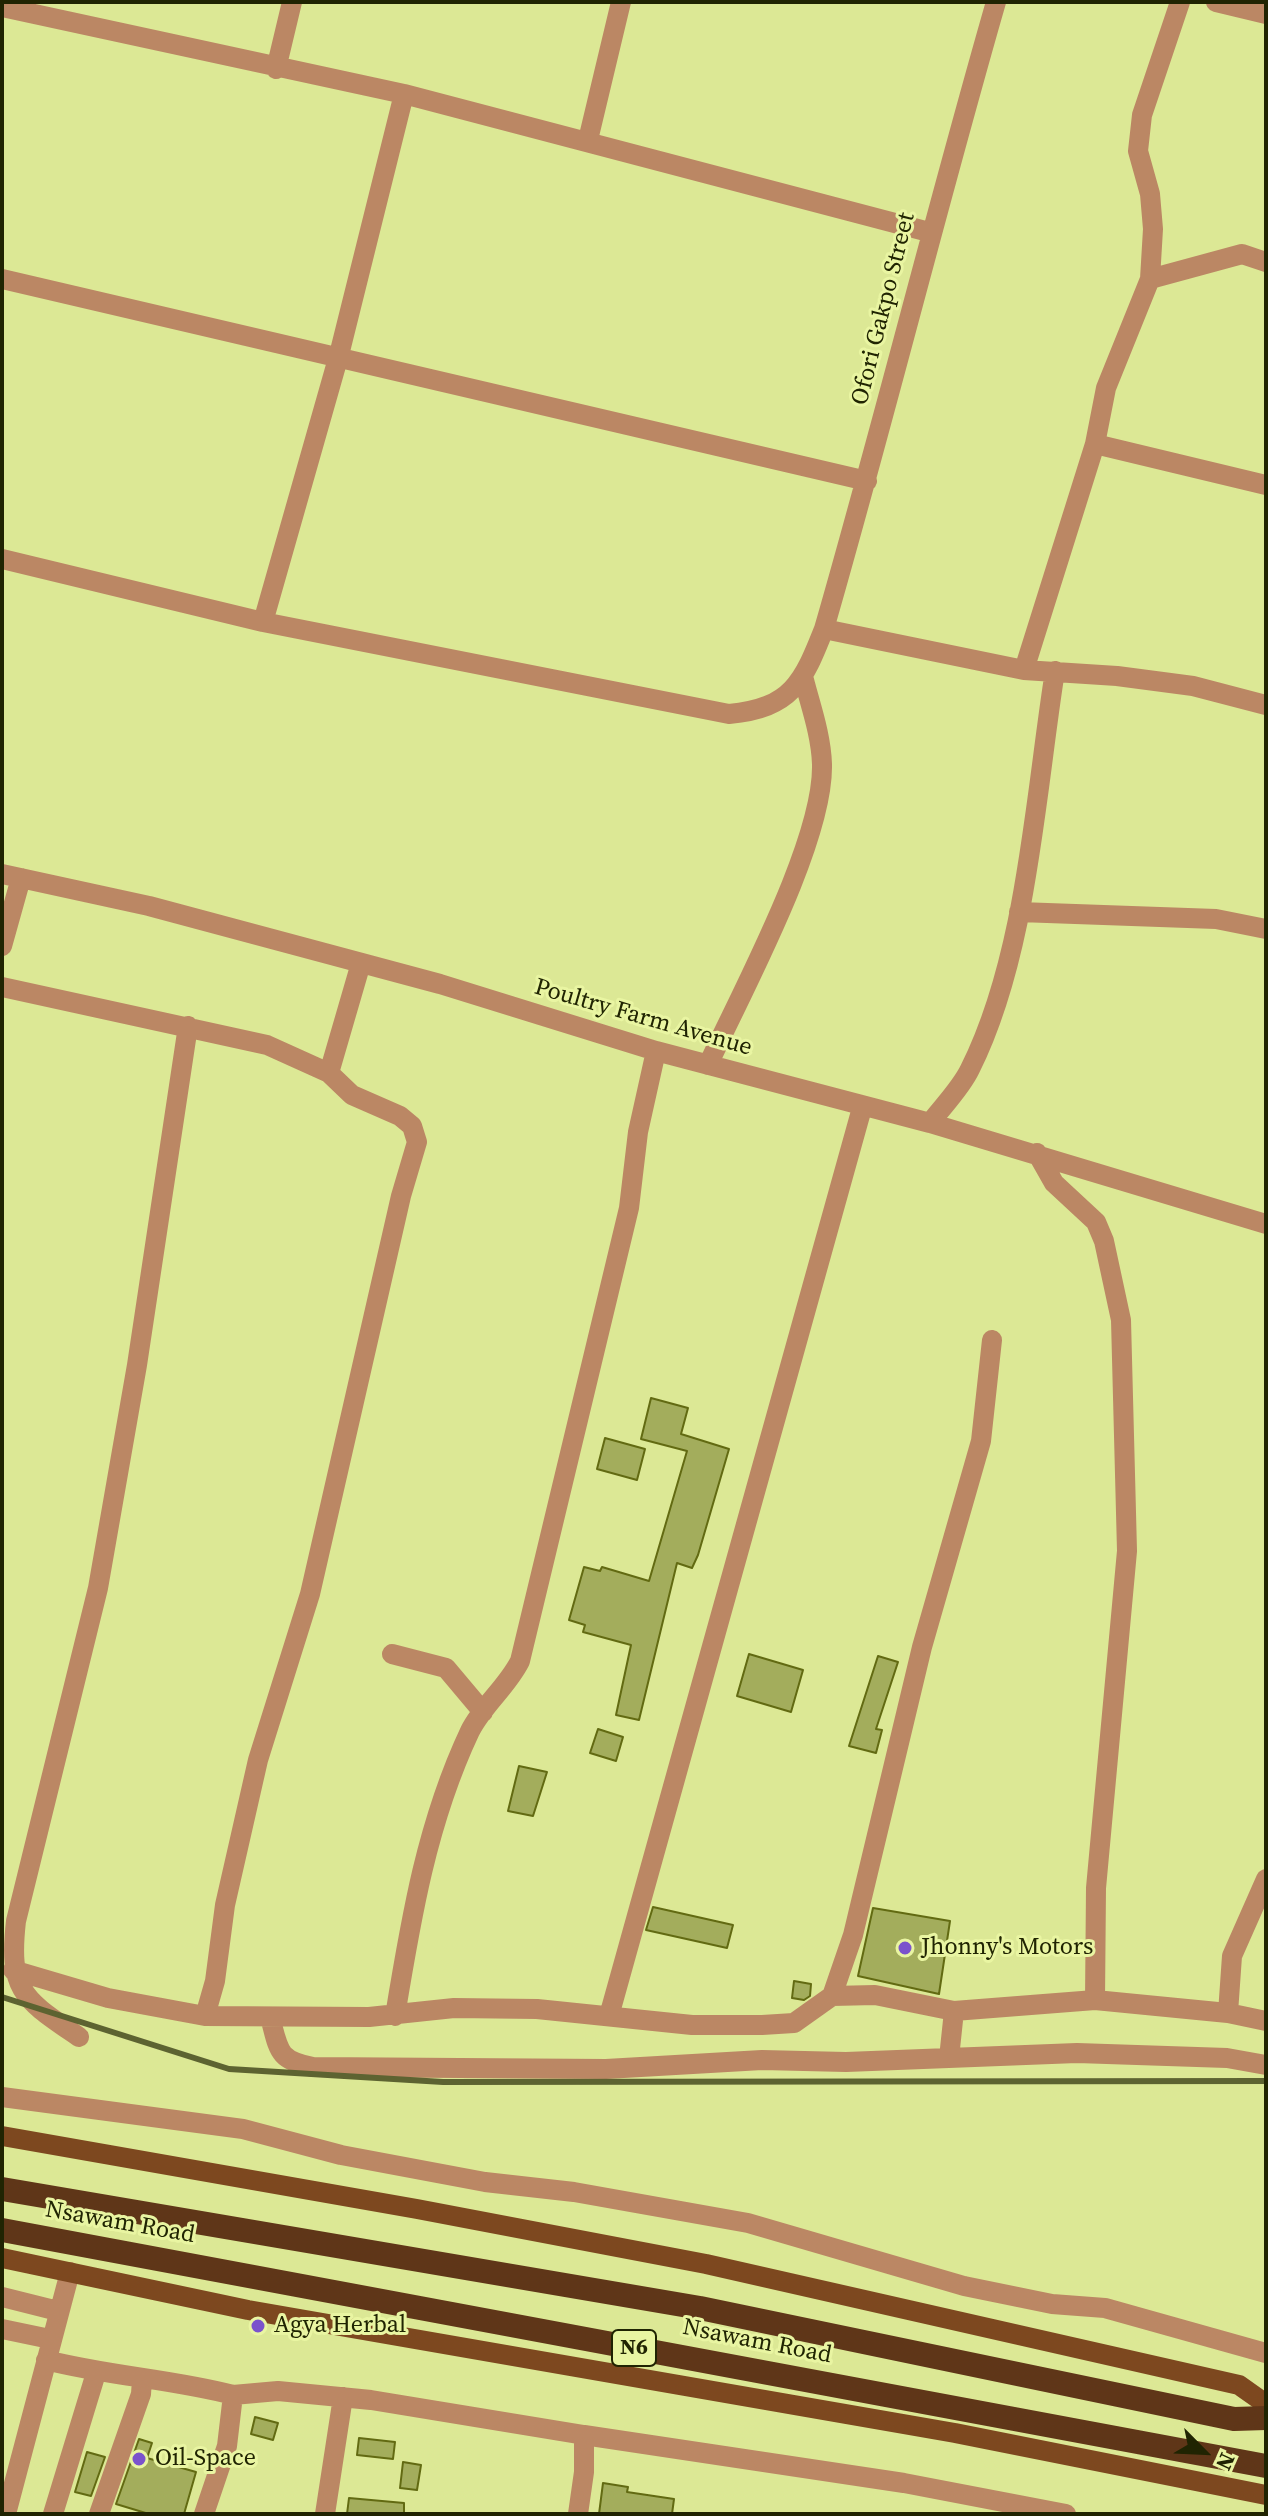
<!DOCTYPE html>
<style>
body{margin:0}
#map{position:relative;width:1268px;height:2516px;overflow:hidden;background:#dce895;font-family:"Source Serif 4",serif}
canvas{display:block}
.frame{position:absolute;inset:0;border:4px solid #202402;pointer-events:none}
.north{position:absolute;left:1164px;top:2412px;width:80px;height:80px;-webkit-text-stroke:6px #e9f5a2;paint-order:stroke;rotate:114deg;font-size:22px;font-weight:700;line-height:32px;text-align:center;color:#202402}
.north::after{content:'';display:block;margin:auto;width:28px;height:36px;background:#202402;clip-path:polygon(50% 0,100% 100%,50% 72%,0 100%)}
</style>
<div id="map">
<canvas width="1268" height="2516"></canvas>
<div class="frame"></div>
<div class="north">N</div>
</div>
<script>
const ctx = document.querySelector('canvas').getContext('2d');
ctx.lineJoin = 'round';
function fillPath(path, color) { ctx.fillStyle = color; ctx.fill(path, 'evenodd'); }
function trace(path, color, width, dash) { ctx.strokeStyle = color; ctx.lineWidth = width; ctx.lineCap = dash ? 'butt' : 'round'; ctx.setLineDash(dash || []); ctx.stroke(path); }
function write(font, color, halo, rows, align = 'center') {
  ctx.font = font + ' "Source Serif 4",serif'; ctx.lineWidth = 6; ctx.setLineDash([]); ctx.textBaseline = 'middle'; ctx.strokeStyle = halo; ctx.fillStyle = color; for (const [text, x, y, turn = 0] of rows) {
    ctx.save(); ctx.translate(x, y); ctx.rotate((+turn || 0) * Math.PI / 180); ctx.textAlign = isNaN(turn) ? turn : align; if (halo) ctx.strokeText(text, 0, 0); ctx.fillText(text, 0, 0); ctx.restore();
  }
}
const building = new Path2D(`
 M651,1398l37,10 -7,26 48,15 -31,106 -6,13 -15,-5 -38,157 -23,-5 15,-70 -48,-13 2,-7 -16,-5 15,-53 16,4 2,-4 47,14 38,-130 -46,-12z
 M605,1438l40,11 -8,31 -40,-11z
 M749,1654l54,16 -12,42 -54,-16z
 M878,1656l20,6 -22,67 6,1 -6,23 -27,-7z
 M598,1729l25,8 -7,24 -26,-8z
 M519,1766l28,6 -14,44 -25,-5z
 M653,1907l80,18 -6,23 -81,-18z
 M873,1908l77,13 -11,73 -81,-18z
 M794,1981l17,3 -1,12 -6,4 -12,-2z
 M255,2417l23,6 -5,17 -22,-6z
 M359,2438l36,4 -2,17 -36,-4z
 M139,2439l13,4 -5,15 49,14 -12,42h-35l-33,-10z
 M87,2452l18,5 -14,39 -16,-4z
 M403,2462l18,3 -4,25 -17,-2z
 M603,2483l25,4 -1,5 47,7 -2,15h-73z
 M349,2498l55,5v11h-57z`);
fillPath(building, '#a3ad5c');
trace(building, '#626a12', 2);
trace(new Path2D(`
 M1216,2l50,12
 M2,7l402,87 525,138
 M276,69l16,-67
 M588,140l33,-138
 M2,279l865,202
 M1150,279l3,-50 -3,-35 -12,-43 4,-36 38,-113
 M1095,444l171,41
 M2,559l261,63 466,92c63,-6 74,-32 95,-85l200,41 93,6 76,10 73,19
 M263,622l76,-267 65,-261
 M824,629c60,-208 112,-419 172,-627
 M1024,670l71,-226 11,-56 44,-109 92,-25 24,8
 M2,874l147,32 291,78 216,67 274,72 336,101
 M1019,912l197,7 50,10
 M2,946l19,-68
 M2,987l265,58 62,28 32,-110
 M708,1065c34,-74 116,-224 114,-301 -1,-29 -11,-57 -18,-84
 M329,1073l23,22 48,21 12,10 5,16 -16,54 -91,398 -52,166 -33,145 -10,76 -10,35 164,1 85,-9 83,1 155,16h70l32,-2 38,-27 43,-1 79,16 141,-11 133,13 38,8
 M930,1123c13,-17 31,-35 40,-54 57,-114 65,-272 85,-398
 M1037,1153l17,30 42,39 8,19 17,79 6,231 -31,337 -1,112
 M392,1654l54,14 37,44
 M13,1970l95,28 97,18
 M832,1996l21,-61 69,-288 59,-206 11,-101
 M1228,2013l4,-57 34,-77
 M395,2016c16,-98 32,-194 75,-285 13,-26 37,-44 50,-70l109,-453 9,-76 18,-81
 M609,2016l253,-908
 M270,2017c9,33 7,43 43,50l293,2 156,-9 84,2 231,-9 150,5 39,7
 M79,2037c-55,-38 -71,-45 -63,-116l82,-333 39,-223 51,-339
 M949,2058l5,-47
 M2,2097l241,32 98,26 144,27 89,10 174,31 216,63 88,18 53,4 161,45
 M2,2297l56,14
 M2,2329l48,10
 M46,2360c62,16 126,19 187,35l-6,51 -23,68
 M233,2395l45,-4 93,9 213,35v37l-6,42
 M584,2435l320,48 162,31
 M6,2514l64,-242
 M53,2514l43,-141
 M99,2514l42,-120 1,-15
 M325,2514l18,-117`), '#bb8764', 20);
trace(new Path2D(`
 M2,2136l415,73 289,55 533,121 27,19
 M2,2258l246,52 707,123 311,62`), '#7d481f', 20);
trace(new Path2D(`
 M2,2189l698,119 534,111 32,-1
 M2,2230l1264,236`), '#5f3618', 24);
trace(new Path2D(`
 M2,1997l227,72 214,13 823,-1`), '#5d6331', 6);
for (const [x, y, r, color] of [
 [905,1948,8,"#7b53cc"],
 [258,2326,8,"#7b53cc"],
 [139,2459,8,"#7b53cc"]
]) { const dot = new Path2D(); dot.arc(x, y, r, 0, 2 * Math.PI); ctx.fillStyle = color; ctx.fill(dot); trace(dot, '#e9f5a2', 3); }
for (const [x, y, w] of [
 [634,2348,44]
]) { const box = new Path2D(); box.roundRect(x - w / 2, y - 18, w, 36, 6); ctx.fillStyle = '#e9f5a2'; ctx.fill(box); trace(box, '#202402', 2); }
write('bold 22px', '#202402', null, [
 ["N6",634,2348]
]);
write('24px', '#202402', '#e9f5a2', [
 ["Ofori Gakpo Street",884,309,-76],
 ["Poultry Farm Avenue",643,1018,16],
 ["Nsawam Road",120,2223,10],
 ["Nsawam Road",757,2342,11]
]);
write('24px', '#202402', '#e9f5a2', [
 ["Jhonny's Motors",921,1948],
 ["Agya Herbal",274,2326],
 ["Oil-Space",155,2459]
], 'left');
</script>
